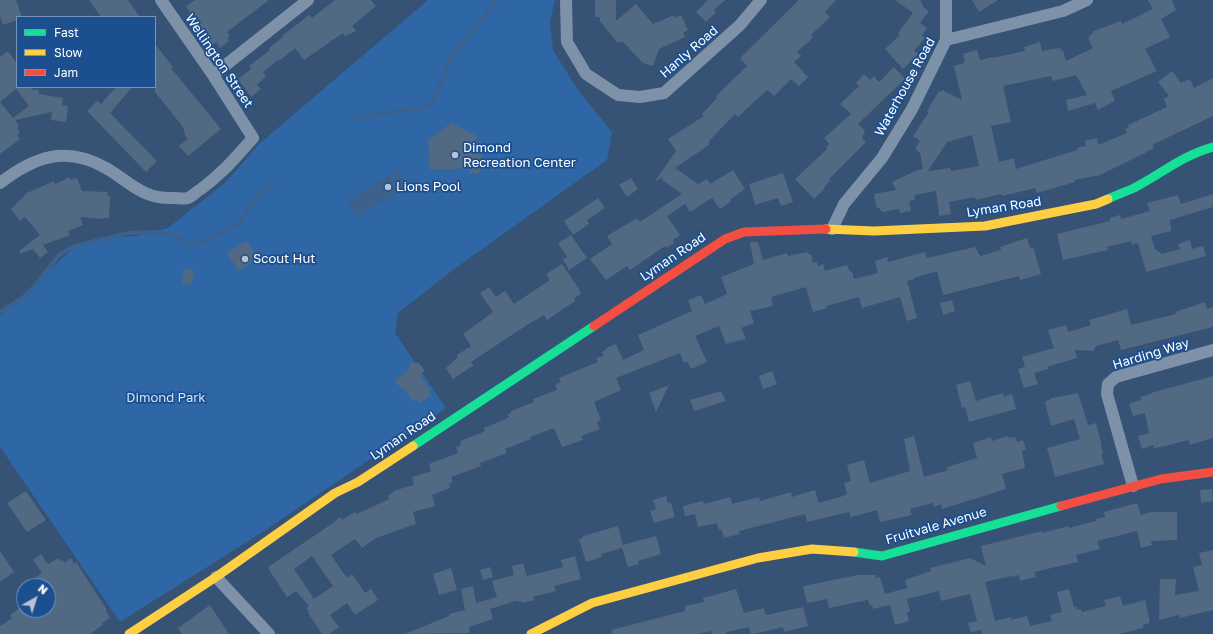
<!DOCTYPE html>
<style>
body{margin:0}
#map{position:relative;width:1213px;height:634px;overflow:hidden;background:#365274;font-family:"Golos Text",sans-serif}
canvas{display:block}
.legend{position:absolute;left:16px;top:16px;width:140px;height:72px;box-sizing:border-box;background:#1b4f8f;border:1px solid #7695bc;margin:0;padding:5px 7px;list-style:none;font-size:12px;color:#fff}
.legend li{display:flex;align-items:center;gap:8px;height:20px}
.legend b{width:20px;border:1px solid #7695bc}
.north{position:absolute;left:16px;top:578px;width:40px;height:40px;box-sizing:border-box;background:#1b4f8f;border:1px solid #7695bc;border-radius:50%;rotate:39deg;font-size:11px;font-weight:700;line-height:16px;text-align:center;color:#fff}
.north::after{content:'';display:block;margin:auto;width:14px;height:18px;background:#b9c2ce;clip-path:polygon(50% 0,100% 100%,50% 72%,0 100%)}
</style>
<div id="map">
<canvas width="1213" height="634"></canvas>
<ul class="legend">
<li><b style="height:5px;background:#16e098"></b>Fast</li>
<li><b style="height:5px;background:#ffcf43"></b>Slow</li>
<li><b style="height:5px;background:#f24e42"></b>Jam</li>
</ul>
<div class="north">N</div>
</div>
<script>
const ctx = document.querySelector('canvas').getContext('2d');
ctx.lineJoin = 'round';
function fillPath(path, color) { ctx.fillStyle = color; ctx.fill(path, 'evenodd'); }
function trace(path, color, width, dash) { ctx.strokeStyle = color; ctx.lineWidth = width; ctx.lineCap = dash ? 'butt' : 'round'; ctx.setLineDash(dash || []); ctx.stroke(path); }
function write(font, color, halo, rows, align = 'center') {
  ctx.font = font + ' "Golos Text",sans-serif'; ctx.lineWidth = 3.5; ctx.setLineDash([]); ctx.textBaseline = 'middle'; ctx.strokeStyle = halo; ctx.fillStyle = color; for (const [text, x, y, turn = 0] of rows) {
    ctx.save(); ctx.translate(x, y); ctx.rotate((+turn || 0) * Math.PI / 180); ctx.textAlign = isNaN(turn) ? turn : align; if (halo) ctx.strokeText(text, 0, 0); ctx.fillText(text, 0, 0); ctx.restore();
  }
}
fillPath(new Path2D(`
 M428,0h127l-5,22 3,28 25,40 34,42 -5,28 -154,110 -55,43 -3,20 51,75 -185,125 -141,89 -120,-175v-131l75,-70 29,-8 32,-2 32,-8 58,-46 33,-38z`), '#2f66a5');
fillPath(new Path2D(`
 M400,169l10,17 -53,31 -10,-17z`), '#3b618d');
trace(new Path2D(`
 M357,118l68,-11 9,-7 17,-42 46,-58
 M0,312l27,-17 32,-40 15,-9 54,-13 27,-1 19,3 13,8 12,1 40,-21 13,-20 20,-21`), '#3b618d', 4);
fillPath(new Path2D(`
 M0,0h16l6,17h-5v3l-14,5 -3,-9z
 M89,0h39l12,17h-39z
 M195,0h74l-42,32 3,4 -3,2 2,3 -9,7 -4,-6 -5,4 -24,-31 3,-2 -4,-7z
 M335,0h36l5,6 -24,20 4,5 -11,5 -2,-3 -39,27 -9,-12 -16,13 -1,-1 -15,12 3,4 -9,9 4,4 -10,8 -13,-18 13,-10 -2,-3 21,-16 -1,-2 14,-11 -1,-1 27,-21 3,3z
 M595,0h21v21l20,-17 17,20 21,-9 1,3 6,-3 7,15 -5,3 2,4 -26,12 -6,17 -10,-3 -20,-21h-6l-17,-21v-4h-5z
 M708,0h17l-11,10 2,2 -10,10 -10,-10z
 M799,0h37l-11,12 5,5 -19,18 2,3 -16,14 4,4 -7,6 14,15 -9,9 -8,-7 -17,17 -7,-6 -29,27 -3,-3 -26,27v4l-34,23 23,16 9,-5 3,5 23,-14 12,19 -15,11 1,2 -11,7 -8,-11 -22,14 -5,-8 -18,12 13,19 -7,5 1,3 -8,5 -1,-2 -35,24 -3,-4 -21,14 -16,-21 22,-15 -5,-8 30,-18 3,4 42,-28 -20,-14 1,-3 -8,4 21,-30 -8,-12 36,-23 -2,-2 15,-16 -1,-2 31,-30 -7,-8z
 M895,0h25l4,8 5,3 -9,12 7,5 -5,8 3,2 -11,13 4,3 -15,15 -18,-20 15,-14 -2,-2 15,-20z
 M972,0h26l-19,12z
 M1148,0h24l4,10 -15,9 9,18 -25,12 12,22 -46,20 4,10 -17,9 -3,-7 -27,8 -2,-11 21,-5 -11,-20 -23,6 -2,-5 -48,10 8,36 -20,4 8,36 15,-4 2,11 61,-19v-2l9,-2 -1,-5 12,-3 1,7 29,-12 -2,-4 4,-2 -1,-2 39,-18 -3,-8 5,-3 -11,-14 14,-11 9,12 9,-4 4,9 19,-10v38l-61,29 2,3 -7,3v1l-47,23 -26,5 1,2 -38,11 -2,-5 -33,8 -1,-2 -25,6 -1,-3 -26,5 2,12 -12,2 -3,-25 -22,4 1,5 -6,1 2,10 -11,2 -1,-4 -16,3 -7,-6 -2,-12 22,-4 -4,-8 23,-11 8,-2 -3,-16 -5,-4 5,-8 -7,-5 16,-24 -2,-1 12,-20 2,1 1,-2 20,10 -8,-34 11,-3 -2,-9 14,-4 3,10 13,-3v1l32,-7 -1,-4 16,-5 2,9 18,-3 1,3 2,-1 3,11 27,-13 -5,-10 6,-7 27,-10 1,3 31,-15zM972,135l7,31 -28,5 -1,-3 -22,3 19,-29z
 M155,44l18,23 -2,1 50,61 -33,27 -9,-10 9,-7 -3,-4 -2,-8 -28,-35z
 M8,51l9,13v23h14l2,3 5,-1 1,5 24,4 -1,7 6,1 -2,16 -15,-2 1,-8 -37,8 4,6 -2,2 3,4 -3,3 3,4 -20,15v-97zM16,89l13,17 -16,12 -13,-16z
 M894,67l11,12 -47,45 7,7 -3,7 4,4 -37,37 2,1 -6,6 -1,3 -10,10 -19,-20 32,-30 -1,-2 3,-3 -5,-6 27,-24 -11,-10 19,-18 -3,-3 8,-9 6,6 4,-4 5,6z
 M116,87h16l-22,26 47,48 -11,11 -59,-61 10,-10 4,3z
 M451,123l26,13 -3,6h7l2,26 -4,1 1,4 -11,1v-6l-39,2 -2,-29z
 M783,173l10,29 -12,4 -3,-8 -23,7 -6,-21z
 M70,177l1,3 6,-2 5,13 25,1v3l3,1 -1,22h-6v1l-23,-2 3,8 -15,6 2,4 -27,10 5,7 -8,6 -7,-9 -13,5 -1,-3 21,-16 -15,-18 -5,4 -9,-12 16,-16 27,-12 1,3z
 M631,178l7,11 -11,8 -8,-12z
 M1213,194v13l-43,13 1,11 -20,5 4,13 7,5 18,-5 -2,-5 12,-4 2,9 11,-3 3,10 -60,16 -8,-29 -6,2 -1,-4 -24,6 1,3 -45,10 -6,-26 53,-13v-3l10,-3 1,4 29,-8 -3,-8 31,-8 3,9z
 M598,198l7,10 -18,12 2,4 -16,11 -9,-14z
 M571,235l16,23 -18,12 -6,-10 4,-3 -9,-14z
 M1027,238l3,10 3,-1 8,27 -21,6 -1,-4 -76,19 -6,-24 -23,7v1l-7,2 10,37 -10,3 -7,-24 -38,11 -3,-11 -33,9 1,2 -14,4 -7,-25 -35,10 2,9 -23,5 4,12 -13,5 5,11 -20,5 -7,-18 -24,10 12,26 -16,7 -4,-8 -3,2 -4,-10 -64,25 5,12 -27,12 7,18 -4,2 3,7 -19,7 2,4 -21,7 -8,-19 -24,9 1,2 -26,10 2,4 -27,10 1,3 -30,11 2,5 -4,2 1,4 -18,7 3,11 -22,6 3,12 -40,14 -14,10 -7,-9 -24,16 16,23 5,-4 13,19 6,-4 7,11 -23,15 -8,-12 -17,12 9,12 -10,7h-7l-14,-21 1,-1 -3,-4 3,-2 -13,-15 -9,6 -16,-24 -3,-6 65,-44 7,-6 2,3 13,-8 2,2 32,-15 -1,-3 8,-6 18,-5 -2,-8 19,-6 -2,-7 29,-11 -2,-6 5,-2 -1,-4 21,-8 4,-2 -1,-3 22,-9 3,-2 -1,-3 3,-1v-2l23,-9 -1,-3 24,-9 -2,-5 6,-3 -2,-4 39,-16 -2,-4 7,-2 -1,-4 4,-2v-2l10,-4 7,16 21,-10 -6,-15 54,-24 -4,-11 13,-5 4,9 22,-10 -6,-17 33,-13 -4,-22h8l5,18 24,-7 1,3 19,-4 1,2h3l2,9 4,-1 1,4 5,-2 2,7 22,-6 3,7 2,-1 2,8 24,-6 -3,-12 12,-4 1,5 37,-10 2,6 48,-11 5,9 21,-6 -1,-3zM312,556l21,30 -19,13 -20,-30z
 M246,241l12,17 -19,13 -12,-18z
 M562,264l17,25 2,5 -7,4 1,3 -28,19 -3,-5 -14,8 -59,39 3,3 -21,14 -7,-11 12,-11 -1,-2 14,-9 -8,-12 30,-22 -13,-19 9,-6 7,10 9,-6 9,13 36,-24 -4,-6z
 M184,269l10,2 -3,14 -9,-2z
 M952,300l3,11 -12,4 -3,-12z
 M1205,302l2,7 6,-2v20l-92,23 -3,-10 -22,6 -3,5 -18,-1 2,8 -30,9 1,2 -14,4 4,11 -14,4 -6,-19 7,-2 -3,-10 32,-9 -6,-18 18,-5 2,7 23,-7 -2,-5 38,-11 4,16 45,-11 -1,-2z
 M409,362l10,1 6,8 -5,4 11,15 -2,2 2,3 -11,8 -3,-3 -3,2 -10,-14 -2,2 -7,-9 14,-12z
 M772,371l5,13 -14,5 -4,-13z
 M1213,376v62l-23,7 -1,-5 -23,6 -12,2 -1,-3 -11,4 -4,-13 11,-3 -4,-20 -12,3 -4,-12 12,-4 -1,-3 11,-3v-1z
 M970,381l6,20 27,-8 1,4 8,-3 4,15 -47,13 -4,-15 -3,1 -6,-23z
 M669,385l-13,27 -7,-19z
 M721,391l5,10 -32,10 -4,-11z
 M1078,393l10,32 8,-2 6,23h-1l2,7 -2,1 3,10 -49,13 -8,-29 33,-9 -6,-20 -23,7 -6,-24 7,-4z
 M914,436l10,41 24,-7 -1,-3 30,-9 -4,-15 18,-6 1,4 16,-5 1,2 6,-1 2,5 6,-2 3,10 -4,1 3,17 -23,6 4,15 -64,20 -1,-5 -7,3 -1,-4 -23,6 2,6 -32,7 -3,-12 -26,7 -2,-5 -42,10 -2,-8 -66,17 1,3 -16,4 -3,-9 -2,1 -2,-7 -19,4 -3,-13 -10,2 -2,-10 20,-5 1,3 26,-7 2,7 27,-7 1,4 31,-9 1,5 23,-7 4,13 24,-7 4,-2 -3,-11 7,-2 -4,-16 17,-5 6,23 40,-12 -6,-32z
 M1212,489l1,12 -12,2 -1,-13z
 M26,491l20,29 -19,12 -20,-29z
 M666,496l2,7h3l4,14 -21,6 -4,-12 6,-2 -3,-9z
 M1137,503l4,12 10,-3h26v28l-26,1 1,4 -11,3 -4,-17 -40,10 3,8 -24,6 2,7 -44,10 2,5 -16,4 -1,-6 -7,2 -1,-1 -26,6 10,39 16,-4v3l16,-4 3,10 22,-5 -2,-6 12,-3 -5,-20 12,-3 5,18h3v3l4,-1 1,3 24,-6 -2,-6 16,-4 3,10 22,-6 5,23 -7,2v3l-24,6h-137l-1,-4 -10,2 -3,-9 9,-2 -7,-27 -29,7 -2,-10 -32,8 3,13h-3l2,9 -14,4 -5,-20 -17,4 -1,-4 -2,1 -2,-6 -39,8 -2,-9 -20,4 -4,-17 55,-11h17l1,3 4,-1 5,17 22,-6 -2,-8 26,-9 -1,-3 40,-10 16,8 -5,-20 61,-15v2l27,-7v2l27,-7v-2l9,-2 -1,-5z
 M618,526l5,19 33,-9 5,18 -23,7 1,3 -11,3 -6,-19 -21,6 1,3 -16,5 -7,-23 4,-1v-2z
 M1213,550v60l-33,8 -1,-3 -20,5 1,-41h16l-1,16 24,-4 -6,-24 9,-2 -3,-12z
 M0,551l14,21 -14,10z
 M41,554l7,10 10,-6 3,3 2,-1 2,3 6,-5 3,6 2,-2 31,48 -1,1 4,7 -8,5 1,2 -13,9h-90v-8l12,-8 -2,-3 14,-10v5h24v-24h-25l19,-13 -9,-13z
 M575,556l6,23 -27,7 2,5 -23,6 1,3 -11,3 -1,-1 -7,-1 -25,8 3,10 -24,8 1,6 -65,1 44,-18v-2l16,-4 -4,-21 12,-3 3,17 21,-6 -5,-16 22,-6 -2,-9 11,-3 4,13 36,-9 -2,-7z
 M490,567l3,10 -10,3 -3,-10z
 M451,568l6,22 -18,5 -6,-21z
 M736,589l8,24 20,-5 2,7 37,-8 5,19 -24,6 -1,-5 -29,7h-3l-2,-7 -23,5v2h-14l-1,-3 -13,3h-86l-1,-4 74,-19v-5l19,-4 -1,-4z
 M210,605l19,29h-47l-4,-6z`), '#526984');
trace(new Path2D(`
 M566,0l1,42 19,32 32,21 22,2 24,-4 76,-68 21,-25
 M946,40v-40
 M213,75l95,-75
 M0,183c34,-26 65,-38 106,-15 24,14 36,31 67,30 5,0 11,1 15,0 5,-2 9,-7 13,-9 22,-16 34,-31 52,-51l-40,-63 -52,-75
 M832,229l12,-25 38,-46 30,-49 34,-69 117,-29 24,-11
 M1133,486l-26,-92 1,-10 8,-7 97,-27
 M216,577l53,57`), '#7d92a8', 12);
trace(new Path2D(`
 M1108,199c8,-4 17,-7 26,-11 27,-14 49,-33 79,-41
 M413,446l181,-120
 M854,552l28,4 179,-50`), '#16e098', 9);
trace(new Path2D(`
 M826,229l48,2 111,-5 111,-22 12,-5
 M129,634l87,-57 119,-84 23,-11 55,-36
 M531,634l61,-31 166,-45 54,-9 42,3`), '#ffcf43', 9);
trace(new Path2D(`
 M594,326l131,-87 19,-7 82,-3
 M1061,506l100,-27 52,-7`), '#f24e42', 9);
for (const [x, y, r, color] of [
 [455,155,4,"#b9c2ce"],
 [388,187,4,"#b9c2ce"],
 [245,259,4,"#b9c2ce"]
]) { const dot = new Path2D(); dot.arc(x, y, r, 0, 2 * Math.PI); ctx.fillStyle = color; ctx.fill(dot); trace(dot, '#1b4f8f', 1.5); }
write('13px', '#fff', '#1b4f8f', [
 ["Hanly Road",689,52,-41],
 ["Wellington Street",219,61,56],
 ["Waterhouse Road",905,87,-61],
 ["Lyman Road",1004,207,-9],
 ["Lyman Road",673,257,-34],
 ["Harding Way",1151,354,-17],
 ["Lyman Road",403,436,-34],
 ["Fruitvale Avenue",936,526,-16]
]);
write('13px', '#fff', '#1b4f8f', [
 ["Dimond",463,148],
 ["Recreation Center",463,163],
 ["Lions Pool",396,187],
 ["Scout Hut",253,259]
], 'left');
write('13px', '#cfe3fa', '#1b4f8f', [
 ["Dimond Park",166,398]
]);
</script>
